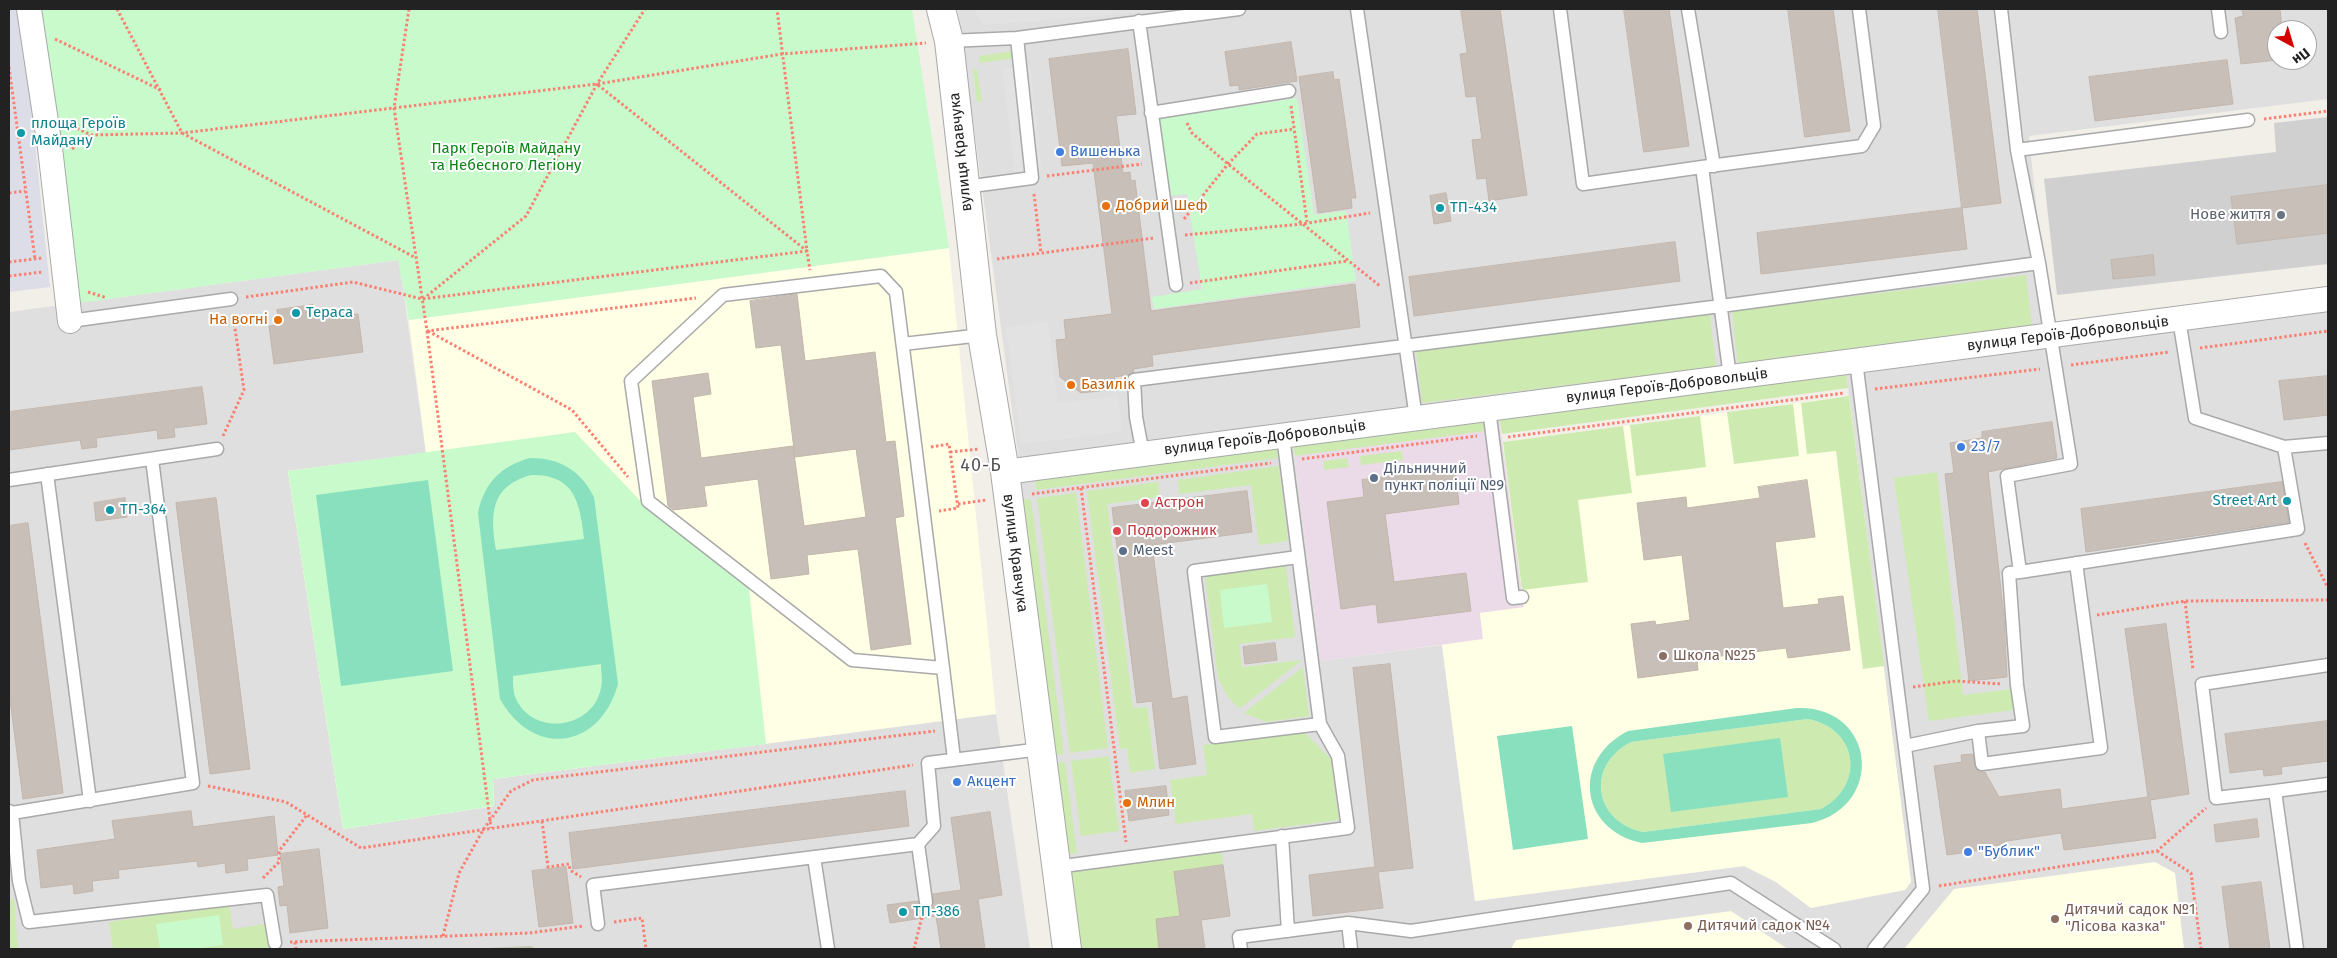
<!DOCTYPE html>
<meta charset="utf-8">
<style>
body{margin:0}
#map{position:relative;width:2337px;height:958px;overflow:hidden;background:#f2efe9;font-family:"Fira Sans",sans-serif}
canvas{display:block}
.frame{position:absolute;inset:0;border:10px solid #222;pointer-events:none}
.north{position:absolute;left:2267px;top:20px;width:50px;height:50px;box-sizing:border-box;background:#fff;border:1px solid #a7a7a7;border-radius:50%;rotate:141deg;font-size:14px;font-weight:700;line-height:20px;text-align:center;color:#222}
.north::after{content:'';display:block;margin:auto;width:18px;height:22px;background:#d40000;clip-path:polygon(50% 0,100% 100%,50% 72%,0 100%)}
</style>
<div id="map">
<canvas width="2337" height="958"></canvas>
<div class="frame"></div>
<div class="north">Пн</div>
</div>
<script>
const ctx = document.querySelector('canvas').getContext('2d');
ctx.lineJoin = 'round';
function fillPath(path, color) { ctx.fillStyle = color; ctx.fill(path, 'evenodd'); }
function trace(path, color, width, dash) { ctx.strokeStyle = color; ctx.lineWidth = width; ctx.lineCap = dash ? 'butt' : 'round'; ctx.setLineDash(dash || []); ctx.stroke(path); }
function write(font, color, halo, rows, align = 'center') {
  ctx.font = font + ' "Fira Sans",sans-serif'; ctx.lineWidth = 4; ctx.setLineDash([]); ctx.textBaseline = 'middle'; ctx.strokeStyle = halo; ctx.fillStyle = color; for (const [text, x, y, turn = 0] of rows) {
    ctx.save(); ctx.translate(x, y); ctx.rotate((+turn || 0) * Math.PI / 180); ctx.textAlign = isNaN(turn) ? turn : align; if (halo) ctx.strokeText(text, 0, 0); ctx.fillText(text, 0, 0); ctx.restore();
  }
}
fillPath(new Path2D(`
 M958,9h1370v90l-299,37 20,190 -1030,136zM2277,30h30v30h-30z
 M399,260l27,193 -138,18 55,358 151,-23 -1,-27 503,-65 34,235h-1021v-637z
 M2328,309v640h-1251l-60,-469 276,-36 28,217 121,-16 33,256 269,-35 32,16 35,26 100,-26 -65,-510z`), '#e0dfdf');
fillPath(new Path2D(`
 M1499,417l25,191 -44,5 3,26 -162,22 -28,-217z`), '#ebdbe8');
fillPath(new Path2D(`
 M949,248l47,466 -503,65 1,27 -151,23 -55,-358 138,-18 -17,-133z
 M1849,396l62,486 -6,8 -94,18 -35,-26 -32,-16 -269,35 -33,-256 41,-6 -3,-26 44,-6 -21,-165z
 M2155,862l20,11 9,76h-280l50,-60z
 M1731,911l57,38h-277l5,-9z`), '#ffffe5');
fillPath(new Path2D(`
 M2328,117v147l-271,31 -13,-116 232,-27 -2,-29z`), '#d0d0d0');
fillPath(new Path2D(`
 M530,946l8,3h-72z`), '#c7c7b4');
fillPath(new Path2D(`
 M1014,51l1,7 -35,5 -1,-7z
 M973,69h4l5,32 -5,1z
 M2026,275l6,53 -294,36 -6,-53z
 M1710,314l6,53 -294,36 -6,-53z
 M1846,372l2,16 -346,46 -3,-17z
 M1849,396l35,270 -21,3 -27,-218 -29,3 -6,-51z
 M1793,404l6,52 -65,8 -7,-52z
 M1700,416l6,51 -70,9 -6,-51z
 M1483,419l2,12 -190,25 -2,-12z
 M1623,426l9,67 -54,7 10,82 -66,8 -19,-148z
 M1276,446l2,12 -242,32 -1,-13z
 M1402,451l1,9 -42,5 -1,-9z
 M1347,458l2,9 -25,3 -1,-9z
 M1279,466l9,75 -29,4 -8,-60 -72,9 -1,-14z
 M1937,472l26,223 48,-6 3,21 -85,11 -35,-243z
 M1158,482l2,15 -53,7 26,204 14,-1 8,62 -25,4 -3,-25 -7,1 -33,-258z
 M1076,493l32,255 -38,5 -33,-255z
 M1031,499l33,255 -12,1 -33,-255z
 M1286,566l9,71 -56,7 3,23 60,-7 -63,49 -11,-12 -10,-19 -13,-102z
 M1303,667l6,49 -43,6 -22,-9z
 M1808,719c51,10 57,67 13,90l-178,23c-50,-11 -57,-67 -12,-90z
 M1304,732l27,27 8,61 -85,11 -2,-17 -76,10 -6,-44 37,-5 -4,-30z
 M1109,756l10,75 -38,5 -10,-75z
 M1065,762l12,91 -12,2 -12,-92z
 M1221,852l2,13 -49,7 6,44 -24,4 3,29h-84l-10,-76z
 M14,899l4,50h-9v-49z
 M229,904l4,25 32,-5 4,25h-156l-4,-27z`), '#cdebb0');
fillPath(new Path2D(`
 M38,9h874l37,239 -540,72 -11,-60 -320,43z
 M1297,98l17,117 32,-4 10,70 -202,28 -2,-12 50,-8 -15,-95 -17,2 -11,-77z
 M575,432l72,76 102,81 17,155 -273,35 1,27 -151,23 -55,-358z
 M1267,584l5,38 -48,6 -4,-38z
 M219,915l4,30 -27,4h-36l-4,-25z`), '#c8facc');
fillPath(new Path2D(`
 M530,458c30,0 50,12 64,39l24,187c-18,65 -84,75 -118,15l-22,-186c6,-30 23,-47 52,-55zM531,475c44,-1 49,28 53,64l-88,11c-6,-35 -6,-64 35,-75zM601,664c0,8 2,16 0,24 -8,41 -67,49 -85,11 -3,-6 -3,-16 -3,-23z
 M428,480l25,191 -112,15 -25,-191z
 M1797,708c77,-3 90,96 15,115l-170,20c-62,-13 -71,-83 -14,-112zM1808,719c51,10 57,67 13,90l-178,23c-50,-11 -57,-67 -12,-90z
 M1572,726l16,113 -75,11 -16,-114z
 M1780,738l8,59 -117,15 -8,-58z`), '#88e0be');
fillPath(new Path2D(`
 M974,9h173l1,3 -165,13z
 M1030,66l12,103 -27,4 -13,-104z
 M1048,322l10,81 60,-7 4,36 -101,12 -15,-117z`), '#e2e2e2');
fillPath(new Path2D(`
 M9,9h12l29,278 -41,5z`), '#dddde8');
const building = new Path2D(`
 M1461,9h39l27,186 -38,6 -3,-23 -9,1 -5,-39 10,-1 -6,-43 -10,1 -6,-43 7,-1z
 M1624,9h45l20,137 -45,6z
 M1788,9h45l17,122 -45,6z
 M1938,9h39l24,194 -39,5z
 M2242,9h38l2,21h-5v30l-36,4 -6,-46 8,-2z
 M1291,42l6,39 -58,9v-5l-9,1 -5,-34z
 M1128,49l8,65 -20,2 7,57 7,-1 1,9 4,-1 16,131 204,-27 5,43 -208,28 1,11 -20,3 1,3 -6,3 -14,2 2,12 -35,4 -21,-16 -4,-37 10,-1 -2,-19 48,-6 -19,-151 -31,3 -13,-107z
 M2227,60l6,44 -138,17 -6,-44z
 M1333,72l1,8 5,-1 17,119h-5l1,10 -34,5 -19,-136z
 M2328,185v48l-91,11 -6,-47z
 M1446,193l5,28 -17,3 -4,-28z
 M1962,208l5,41 -206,25 -4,-41z
 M1675,242l5,39 -266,35 -5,-39z
 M2153,255l2,20 -42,4 -2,-19z
 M797,294l8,67 70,-9 11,90 9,-1 9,75 -9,2 16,126 -40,6 -13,-101 -51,6 2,19 -38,5 -13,-100 -54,7 3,20 -34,4 -5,-4 -16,-125 56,-8 3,21 -18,3 8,61 92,-12 11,80 62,-9 -10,-68 -61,8 -14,-112 -25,3 -6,-47z
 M313,305l2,10 31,-4 1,4 11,-1 5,38 -89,12 -5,-38 10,-1 -2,-15z
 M2328,376v39l-44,5 -5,-39z
 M202,387l5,37 -33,4 1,9 -17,2 -1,-9 -61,8 1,9 -15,2 -2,-9 -71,10v-38z
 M2052,422l5,36 -69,14 16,145 3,60 -38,4 -24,-207 9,-1 -4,-30 32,-5v-6z
 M1455,468l4,36 -74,10 9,68 72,-9 5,38 -93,12 -2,-19 -35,5 -14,-107 37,-5 -2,-17z
 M1807,480l8,57 -40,5 8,66 36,-4 -1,-5 25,-3 7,54 -62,8 -2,-10 -89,11 1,11 -60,8 -7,-54 24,-3 1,4 34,-5 -8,-65 -38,5 -7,-57 49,-6 1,11 73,-10 -2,-11z
 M2282,482l7,40 -203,30 -5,-43z
 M1247,491l5,41 -100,13 20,154 15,-3 9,68 -36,5 -8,-68 -15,2 -25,-195z
 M125,498l2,19 -31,4 -2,-18z
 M216,498l34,271 -40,5 -34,-271z
 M28,523l35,270 -40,6 -14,-107v-166z
 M2166,624l23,170 -39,6 6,38 -92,12 -3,-17 -54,8 -17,8 -43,6 -13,-89 28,-4 -1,-7 12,-1 2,14 4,4h6l14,25 61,-8 2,20 86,-12 -23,-168z
 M1275,643l2,17 -32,4 -2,-17z
 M1390,664l23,204 -35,4 5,36 -70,8 -4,-41 66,-8 -22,-199z
 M2328,721v40l-47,6 1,7 -18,2 -1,-7 -33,4 -5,-39z
 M1166,786l3,29 -40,6 -4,-30z
 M905,791l4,35 -336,43 -4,-36z
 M191,811l2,16 81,-11 4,39 -31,4 1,11 -22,3 -1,-10 -27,4 -1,-6 -79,9 1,8 -27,3 1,10 -19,3 -1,-10 -32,4 -4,-38 78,-11 -3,-18z
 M990,812l12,83 -24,4 7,50h-44l-5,-33 -46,7 -3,-18 31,-4 2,6 8,3 6,-5 -1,-11 28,-4 -10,-72z
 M2257,819l2,18 -43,5 -2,-17z
 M319,849l9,79 -38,5 -3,-28 -7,1 -2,-19 6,-1 -4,-32z
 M1223,865l7,51 -29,4 4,29h-46l-3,-30 24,-3 -6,-44z
 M566,867l7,56 -34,4 -7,-56z
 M2261,882l9,67h-40l-8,-62z`);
fillPath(building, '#c7bfb8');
trace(building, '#c4b6ab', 1);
const service = new Path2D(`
 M1357,9l59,409
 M1560,9l23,175 119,-17 28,210
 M1688,9l26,157
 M2001,9l16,141 22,113
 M2218,9l3,23
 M1139,21l37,264
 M949,41l68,-3 222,-29
 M1151,113l138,-22
 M2017,150l231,-30
 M1702,167l160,-21 12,-20 -15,-117
 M965,187l67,-9 -15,-140
 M881,276l15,16 47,376 -91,-8 -204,-159 -17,-120 92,-86z
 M2179,319l16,99 89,29 44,-4
 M70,321l161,-22
 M903,344l79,-9
 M1856,361l67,528 -49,60
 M1489,409l24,189 9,-1
 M1143,454l-7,-37 -2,-37 587,-74 318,-43 32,201 -64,12 13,96 278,-43 -14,-82
 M47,474l43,327
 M9,480l208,-31
 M1298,557l-104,14 21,166 105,-13
 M943,668l11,91
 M1978,731l45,-5 -6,-41 -8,-112 11,-1
 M1905,746l73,-15 4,33 119,-16 -25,-185
 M2275,791l-59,7 -14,-114 126,-19
 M9,811l3,2 181,-30 -41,-324
 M12,813l7,68 10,41 238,-27 8,48
 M1282,836l6,95
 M918,844l8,58
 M814,857l14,92
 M1056,867l292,-39 -10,-72 -18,-32 -37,-288
 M1348,923l3,26
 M598,924l-5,-39 325,-41 16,-18 -6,-63 113,-14
 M1241,949l-2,-12 109,-14 63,8 320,-48 103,66
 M2297,949l-22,-158 53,-7`);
const minor = new Path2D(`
 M29,9l21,139 20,173
 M1005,472l1323,-173`);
const tertiary = new Path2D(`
 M941,9l8,32 33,294 23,137 62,477`);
trace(service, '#a9a9a9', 15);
trace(minor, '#a9a9a9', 26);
trace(tertiary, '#a9a9a9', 30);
trace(new Path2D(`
 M117,9l65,124 234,125
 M409,9l-15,99 33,223 269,-33
 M55,39l106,51
 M9,67l26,192
 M598,85l209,166 3,19
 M1291,106l16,116
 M2264,119l64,-8
 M1187,123l5,10 36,31 152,122
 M68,124l23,11 91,-2 415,-49 185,-30 144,-11
 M72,149l19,-14
 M1047,176l95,-12
 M9,193l16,-2
 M1034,194l7,59
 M1184,219l44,-55 29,-30 37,-5
 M1185,235l117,-11 68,-11
 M997,259l157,-21
 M9,262l33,-4
 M9,276l34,-4
 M1190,283l157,-22
 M88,292l19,6
 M246,297l107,-15 69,17 385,-48 -30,-242
 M423,299l103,-83 71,-132 48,-75
 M427,331l64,497
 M428,331l144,79 56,67
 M2200,348l128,-17
 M2071,365l98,-13
 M1875,389l165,-20
 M223,436l21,-46 -11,-75
 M1508,437l336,-44
 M931,447l18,-3 9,64 -19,3
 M950,452l29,-3
 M1302,459l175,-23
 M1081,488l45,354
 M1032,494l239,-31
 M958,504l28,-4
 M2305,543l23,45
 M2185,601l8,69
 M2097,615l88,-14 143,-1
 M1913,687l43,-6 46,3
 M208,786l78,16 75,46 552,-83
 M542,821l6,46 21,-3 1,6 11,7
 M2157,851l34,22 10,76
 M279,854v-3l28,-36
 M263,878l16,-16v-7
 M1939,886l218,-35 49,-43
 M614,922l28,-4 4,31
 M443,936l16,-63 24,-43 28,-39 22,-11 402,-49
 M290,942l239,-9 54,-7
 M295,942l1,7
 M914,949l8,-32`), '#fa8072', 3, [2.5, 2.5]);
trace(service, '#fff', 12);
trace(minor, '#fff', 24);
trace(tertiary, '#fff', 28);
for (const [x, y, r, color] of [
 [21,133,5,"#0f9aa8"],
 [1060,152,5,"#3f7fe0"],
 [1106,206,5,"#e8710a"],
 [1440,208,5,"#0f9aa8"],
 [2281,215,5,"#6b7280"],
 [296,313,5,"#0f9aa8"],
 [278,320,5,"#e8710a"],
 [1071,385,5,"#e8710a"],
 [1961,447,5,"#3f7fe0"],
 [1374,478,5,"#5c6f8a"],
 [2287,501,5,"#0f9aa8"],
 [1145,503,5,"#e0444e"],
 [110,510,5,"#0f9aa8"],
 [1117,531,5,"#e0444e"],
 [1123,551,5,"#5c6f8a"],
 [1663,656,5,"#8d6e63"],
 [957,782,5,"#3f7fe0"],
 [1127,803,5,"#e8710a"],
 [1968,852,5,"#3f7fe0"],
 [903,912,5,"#0f9aa8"],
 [2055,919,5,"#8d6e63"],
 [1688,926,5,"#8d6e63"]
]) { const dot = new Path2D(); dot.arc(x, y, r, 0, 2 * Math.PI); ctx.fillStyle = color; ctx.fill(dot); trace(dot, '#fff', 2); }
write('15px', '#0d838f', '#fff', [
 ["площа Героїв",31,124],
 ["Майдану",31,141],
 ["ТП-434",1450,208],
 ["Тераса",306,313],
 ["Street Art",2277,501,"right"],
 ["ТП-364",120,510],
 ["ТП-386",913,912]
], 'left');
write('15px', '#0c8416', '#fff', [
 ["Парк Героїв Майдану",506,149],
 ["та Небесного Легіону",506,166]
]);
write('15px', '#222', '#fff', [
 ["вулиця Кравчука",961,152,-96],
 ["вулиця Героїв-Добровольців",2068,334,-7],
 ["вулиця Героїв-Добровольців",1667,386,-7],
 ["вулиця Героїв-Добровольців",1265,438,-7],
 ["вулиця Кравчука",1015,553,83]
]);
write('15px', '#366cbe', '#fff', [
 ["Вишенька",1070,152],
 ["23/7",1971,447],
 ["Акцент",967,782],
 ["\"Бублик\"",1978,852]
], 'left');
write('15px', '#c56008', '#fff', [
 ["Добрий Шеф",1116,206],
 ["На вогні",268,320,"right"],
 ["Базилік",1081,385],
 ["Млин",1137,803]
], 'left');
write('15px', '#5b616d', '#fff', [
 ["Нове життя",2271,215]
], 'right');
write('15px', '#4e5e75', '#fff', [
 ["Дільничний",1384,469],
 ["пункт поліції №9",1384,486],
 ["Meest",1133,551]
], 'left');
write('15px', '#be3a42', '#fff', [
 ["Астрон",1155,503],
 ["Подорожник",1127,531]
], 'left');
write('15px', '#785e54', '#fff', [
 ["Школа №25",1673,656],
 ["Дитячий садок №1",2065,910],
 ["\"Лісова казка\"",2065,927],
 ["Дитячий садок №4",1698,926]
], 'left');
ctx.letterSpacing = '1px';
write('18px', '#555', '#fff', [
 ["40-Б",981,466]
]);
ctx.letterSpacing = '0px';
</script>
